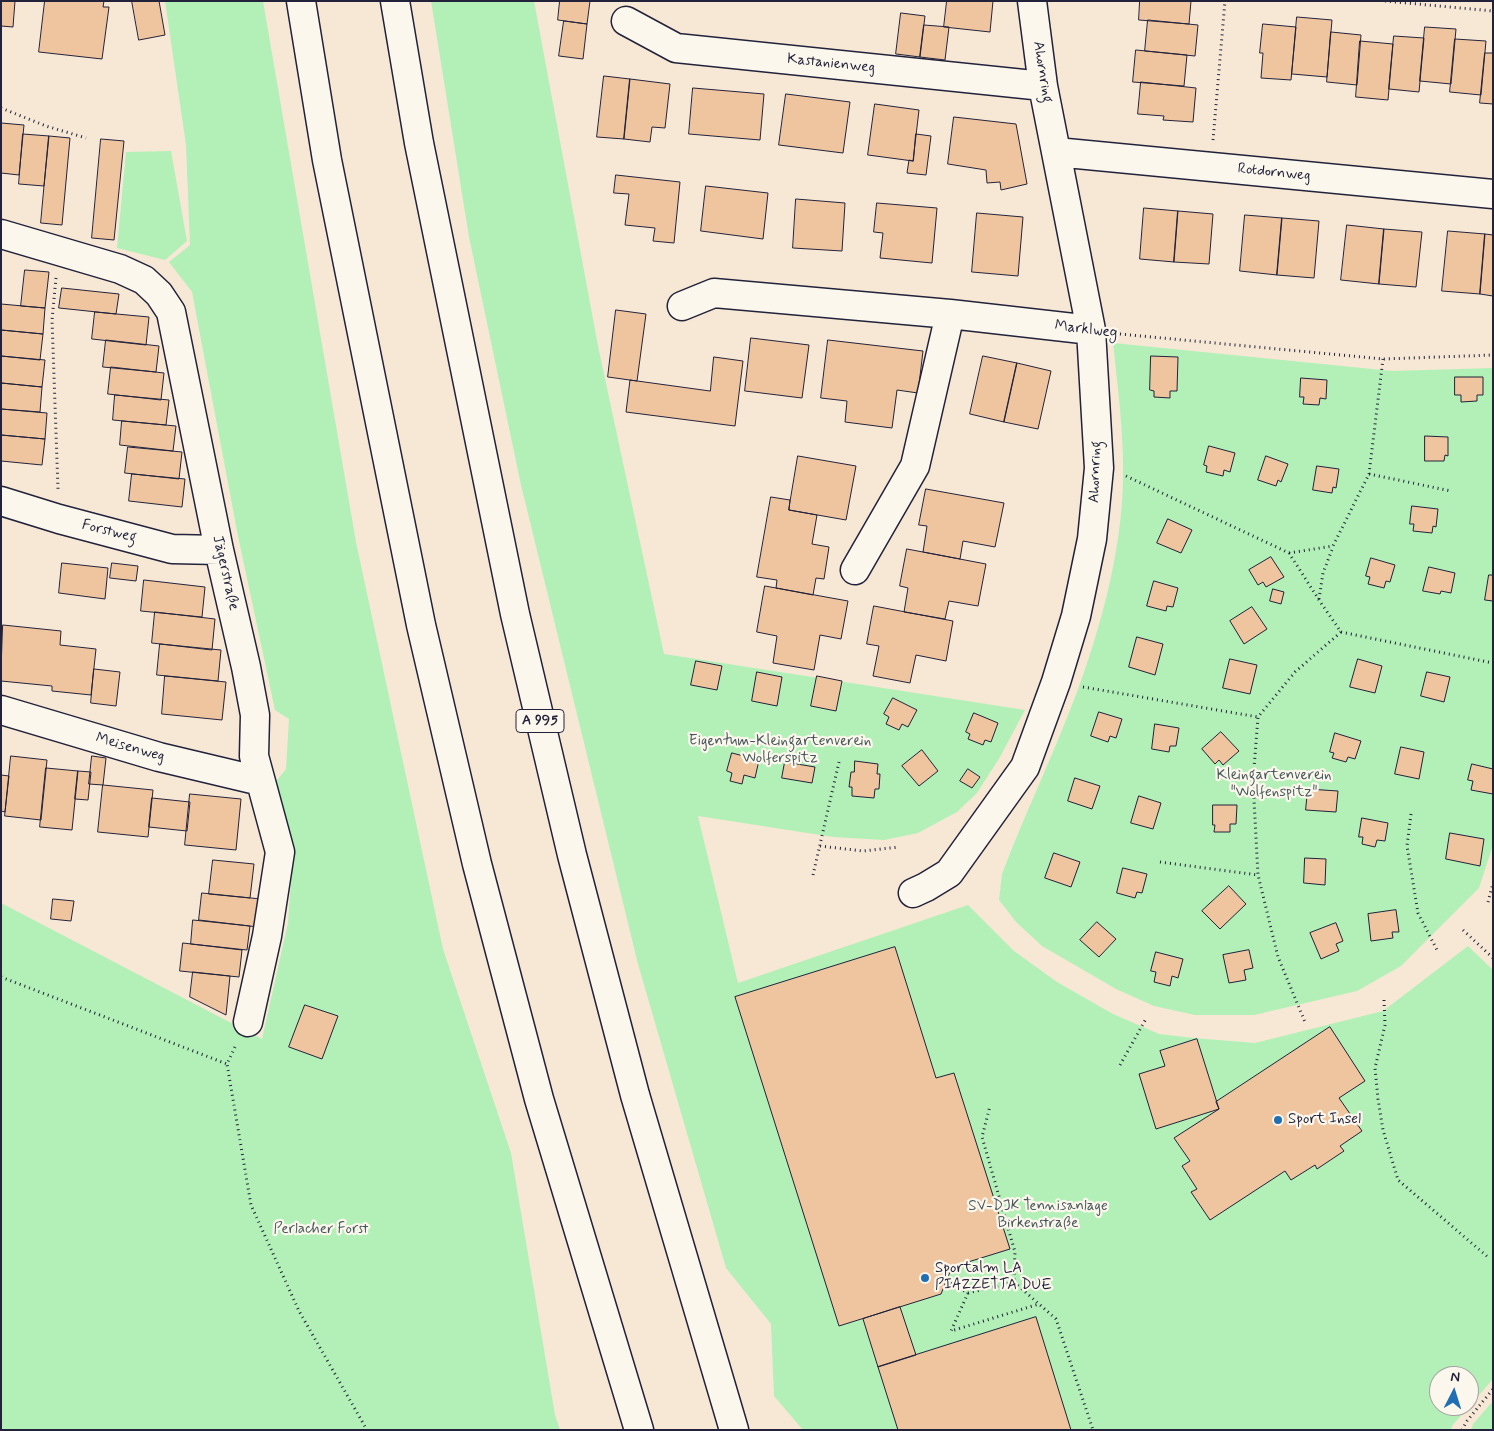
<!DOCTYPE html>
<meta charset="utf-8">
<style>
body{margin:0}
#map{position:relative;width:1494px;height:1431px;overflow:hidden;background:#f7e8d5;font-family:Mynerve,sans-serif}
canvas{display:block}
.frame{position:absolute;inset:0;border:2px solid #22223b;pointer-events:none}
.north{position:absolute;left:1429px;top:1366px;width:50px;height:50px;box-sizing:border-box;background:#fbf7ec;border:1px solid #a4a2a5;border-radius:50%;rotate:5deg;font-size:14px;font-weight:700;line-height:20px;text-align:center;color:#22223b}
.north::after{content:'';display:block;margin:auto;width:18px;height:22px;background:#1f6fb2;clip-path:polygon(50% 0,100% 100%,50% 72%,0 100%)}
</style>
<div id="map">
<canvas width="1494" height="1431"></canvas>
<div class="frame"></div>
<div class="north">N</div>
</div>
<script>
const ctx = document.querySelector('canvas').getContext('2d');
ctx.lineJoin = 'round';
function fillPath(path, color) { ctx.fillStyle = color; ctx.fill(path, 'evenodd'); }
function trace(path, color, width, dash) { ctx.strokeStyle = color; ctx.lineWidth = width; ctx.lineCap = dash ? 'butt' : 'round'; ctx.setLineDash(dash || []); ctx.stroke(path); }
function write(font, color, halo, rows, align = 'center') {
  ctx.font = font + ' Mynerve,sans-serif'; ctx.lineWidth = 4.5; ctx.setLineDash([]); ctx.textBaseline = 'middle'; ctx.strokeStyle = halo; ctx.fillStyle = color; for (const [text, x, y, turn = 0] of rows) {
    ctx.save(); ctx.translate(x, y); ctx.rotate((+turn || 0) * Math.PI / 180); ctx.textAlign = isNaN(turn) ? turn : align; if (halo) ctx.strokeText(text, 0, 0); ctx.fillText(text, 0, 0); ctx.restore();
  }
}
fillPath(new Path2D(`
 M165,1h98l93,541 87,407 68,204 44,262 5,15h-559v-527l261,136 26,-116 5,-71 -20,-67 13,-16 3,-50 -14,-9 -37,-174 -46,-244 -23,-30 21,-17 -4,-100z
 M431,1h103l64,345 66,308 361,56 -25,47 -23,36 -20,19 -39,21 -34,7 -51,-3 -135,-21 40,167 230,-78 46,46 43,31 56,32 46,20 35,4 61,5 128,-32 85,-65 25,24v409l-41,47 -1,4h-648l-29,-34 -3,-72 -45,-56 -88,-304 -117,-479 -52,-248zM1439,1376h30v30h-30z
 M171,151l16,90 -22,19 -48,-12 9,-96z
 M1113,343l279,28 101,-3v477l-14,43 -78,78 -44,25 -103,24h-59l-41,-9 -38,-17 -74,-43 -25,-23 -18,-23 3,-26c23,-61 52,-120 75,-182 24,-65 44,-139 46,-210 1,-46 -5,-93 -10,-139z
 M1493,1401v29h-22l2,-6z`), '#b2f0b7');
const building = new Path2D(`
 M1,1h14l-2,26 -12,-1z
 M45,1h59l-1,6h6l-7,52 -63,-7z
 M132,1h27l6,34 -26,5z
 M560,1h30l-3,23 -29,-4z
 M947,1h46l-3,31 -46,-5z
 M1140,1h51l-2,23 -50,-4z
 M901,13l24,3 -5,41 -24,-3z
 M1297,17l35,3 -5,57 -35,-3z
 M1148,20l50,5 -3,31 -50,-5z
 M564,21l23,3 -4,35 -24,-3z
 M1263,24l33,3 -5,53 -30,-2 2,-25h-3z
 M924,25l25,2 -4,33 -25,-3z
 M1425,27l31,2 -5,55 -31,-3z
 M1331,32l30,3 -4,50 -30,-3z
 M1394,36l30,2 -5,54 -30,-3z
 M1455,39l31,2 -5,54 -31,-3z
 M1360,41l33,3 -5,56 -32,-3z
 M1136,50l51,5 -3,31 -51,-4z
 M1485,53h8v51l-13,-1z
 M604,76l26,3 -6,60 -27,-2z
 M630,79l40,5 -5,44 -13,-1 -2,15 -26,-3z
 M1141,82l55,6 -3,34 -30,-2 1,-4 -26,-2z
 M693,88l71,6 -4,46 -71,-6z
 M786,94l64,8 -7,51 -64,-8z
 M875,104l44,6 -6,51 -45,-6z
 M954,117l62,7 11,60 -26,6 -1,-8 -13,1 -1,-13 -38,-6z
 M1,123l23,2 -5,50 -18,-2z
 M23,134l26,2 -5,50 -25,-2z
 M916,134l15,2 -5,39 -19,-2 2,-13 4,1z
 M49,136l21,2 -8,87 -21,-2z
 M101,139l23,2 -10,99 -22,-2z
 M616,175l64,7 -6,61 -21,-2 2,-13 -30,-3 4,-31 -15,-1z
 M706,186l62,7 -5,46 -62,-8z
 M796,199l49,4 -3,48 -49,-3z
 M877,203l60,5 -5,55 -52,-5 3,-25 -9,-1z
 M1144,208l34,3 -4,51 -34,-3z
 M1178,211l35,3 -4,50 -35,-2z
 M977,213l46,4 -5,59 -46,-4z
 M1245,215l37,3 -5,57 -37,-4z
 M1282,218l37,3 -5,57 -37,-3z
 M1347,225l37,4 -5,55 -38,-4z
 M1384,229l38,3 -6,55 -37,-3z
 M1448,231l37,3 -5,60 -38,-3z
 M1485,234l8,1v61l-13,-2z
 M25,270l24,2 -4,36 -24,-2z
 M62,288l57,6 -3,20 -57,-6z
 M1,304l44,4 -2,26 -42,-4z
 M616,310l30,4 -9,67 -29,-4z
 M95,312l54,5 -3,28 -54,-6z
 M1,330l42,4 -3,26 -39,-4z
 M751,338l58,7 -7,53 -57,-7z
 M106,340l53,6 -3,26 -53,-5z
 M828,340l95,11 -5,42 -21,-3 -5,38 -47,-6 2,-21 -26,-3z
 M1,356l44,4 -3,27 -41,-4z
 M983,356l34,7 -13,59 -34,-8z
 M1151,356l27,1 -1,34h-7v7l-16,-1v-6l-4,-1z
 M714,357l29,4 -8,65 -109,-14 4,-32 80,11z
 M1017,363l34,8 -13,58 -34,-7z
 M111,367l53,6 -3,27 -53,-6z
 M1455,377h28v18h-6v6l-16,1v-7h-6z
 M1301,378l26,2 -1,19 -6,-1 -1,7 -16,-1 1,-7h-4z
 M1,383l41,4 -2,25 -39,-3z
 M115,395l54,5 -3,25 -53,-5z
 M1,409l46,4 -2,26 -44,-4z
 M122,421l54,5 -3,25 -53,-6z
 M1,435l44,4 -3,26 -41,-4z
 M1425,436l23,1v19l-3,-1 -1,6h-19z
 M1209,446l26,7 -5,19 -6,-2 -1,6 -17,-4 1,-6 -3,-1z
 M128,447l54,5 -3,27 -54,-6z
 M798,456l58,10 -10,54 -57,-10z
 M1266,456l22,8 -7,18 -3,-2 -2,6 -18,-6z
 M1317,466l22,3 -3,19 -3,-1 -1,6 -19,-3z
 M132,474l53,5 -3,28 -53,-6z
 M926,489l78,14 -9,44 -32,-6 -3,18 -37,-7 4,-26 -8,-1z
 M771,497l19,3 -1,10 28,5 -5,29 17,3 -5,32 -8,-1 -3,17 -37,-7 1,-8 -20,-3z
 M1412,506l26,3 -2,18 -3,-1 -1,7 -19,-2 1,-7h-4z
 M1168,519l24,11 -11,23 -24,-10z
 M907,549l79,15 -8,42 -29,-5 -4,18 -41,-7 4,-24 -8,-2z
 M1271,557l13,20 -18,10 -3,-5 -5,3 -9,-15z
 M1371,558l24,7 -5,17 -4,-1 -2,7 -16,-4 2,-7 -4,-1z
 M62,563l46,5 -3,31 -46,-6z
 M112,563l26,3 -2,15 -26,-3z
 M1429,567l26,6 -4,20 -10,-2 -1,3 -17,-3z
 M1489,575h4v26l-8,-1z
 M144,580l61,7 -3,30 -61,-6z
 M1154,581l24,7 -5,19 -6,-1 -1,5 -19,-5z
 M765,586l83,15 -7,38 -21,-4 -6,35 -41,-7 4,-27 -20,-4z
 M1273,589l11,3 -3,12 -11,-3z
 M874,606l79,15 -7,40 -30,-6 -6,28 -37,-7 6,-30 -12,-2z
 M1252,607l15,22 -23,15 -14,-23z
 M155,612l60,7 -3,31 -60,-7z
 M3,625l58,6 -1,14 36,4 -5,46 -39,-4v-5l-51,-5z
 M1137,637l26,7 -8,31 -26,-8z
 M160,644l61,6 -3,31 -61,-6z
 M1230,659l27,6 -7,29 -27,-6z
 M1358,659l24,7 -7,27 -25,-6z
 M696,661l26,5 -5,24 -26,-5z
 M94,669l26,3 -4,34 -25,-3z
 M757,672l25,5 -5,29 -25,-5z
 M1427,672l23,5 -6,25 -23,-6z
 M165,676l61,6 -4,38 -60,-6z
 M817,676l25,5 -6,30 -25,-5z
 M893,698l24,12 -9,17 -6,-3 -3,6 -13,-6 3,-7 -5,-3z
 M1099,712l23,7 -6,19 -6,-2 -2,6 -17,-6z
 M974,713l24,10 -7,19 -6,-2 -2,5 -15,-6 2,-5 -4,-2z
 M1155,724l24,4 -3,18h-6l-1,6 -17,-3z
 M1221,732l18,19 -16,14 -4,-5 -4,4 -13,-15z
 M1335,733l26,8 -6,18 -7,-2 -2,5 -14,-4 2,-5 -4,-1z
 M1401,747l23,5 -5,27 -24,-5z
 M922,750l16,21 -19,15 -17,-20z
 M732,753l27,7 -4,18 -11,-3 -2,9 -12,-3 2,-8 -5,-2z
 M11,756l36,4 -6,60 -36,-4z
 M92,756l14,2 -3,27 -14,-1z
 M855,761l23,3 -1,10h3l-1,15h-4l-1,9 -22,-2v-9h-3l2,-15h3z
 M785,762l30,5 -3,16 -30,-5z
 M1472,764l21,5v25l-22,-4 2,-9 -5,-1z
 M46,768l32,3 -6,59 -32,-3z
 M968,769l12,8 -8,11 -12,-7z
 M78,771l13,1 -3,28 -13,-1z
 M1,775l8,1 -4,36 -4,-1z
 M1075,778l25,8 -8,23 -24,-8z
 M103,785l50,5 -5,47 -50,-5z
 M1308,789l30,2 -2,21 -30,-2z
 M190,794l51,5 -5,51 -51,-5z
 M1139,796l22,7 -8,26 -22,-6z
 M152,798l38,4 -3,29 -38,-4z
 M1213,805h24l-1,19h-6v8h-16l1,-7h-2z
 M1362,818l26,5 -3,18 -8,-1 -2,7 -13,-3 1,-7h-4z
 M1450,833l34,6 -4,27 -34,-7z
 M1054,853l26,9 -9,25 -26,-9z
 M1305,858l21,1 -1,26 -21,-2z
 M213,860l41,4 -4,34 -41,-4z
 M1123,868l24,6 -5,19 -5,-1 -2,6 -18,-5z
 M1229,886l17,18 -26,25 -18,-18z
 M202,893l59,6 -3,28 -59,-7z
 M53,899l21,2 -3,20 -20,-2z
 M1396,910l3,22h-7l1,6 -22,3 -3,-27z
 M193,920l57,6 -3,24 -56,-6z
 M1097,922l19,17 -17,18 -19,-17z
 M1336,923l7,18 -7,3 3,7 -18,8 -11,-26z
 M183,943l59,7 -3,27 -59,-6z
 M895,947l41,131 18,-5 56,176 -58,18 -11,27 -102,32 -104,-329z
 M1249,950l4,18 -9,2 2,10 -17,3 -6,-28z
 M1156,952l27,7 -5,19 -6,-2 -2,10 -16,-4 2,-10 -5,-1z
 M193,972l37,4 -4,39 -36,-18z
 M305,1005l33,11 -16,43 -33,-12z
 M1330,1027l35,54 -26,17 23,33 -22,15 4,5 -27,18 -2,-4 -24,15 -6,-9 -75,49 -19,-28 6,-3 -15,-23 8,-5 -16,-23 45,-29 -3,-7z
 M1197,1039l22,70 -63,20 -17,-55 26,-8 -5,-15z
 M900,1307l16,48 -38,12 -15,-48z
 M1036,1317l35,113h-173l-20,-63z`);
fillPath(building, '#efc59f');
trace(building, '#22223b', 1);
const minor = new Path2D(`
 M626,21l50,27 367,38
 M1056,152l437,42
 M1,234l119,35 24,11 15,14 12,18 48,238 27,117 9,48 -1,41 26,96 -13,84 -19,86
 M682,306l32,-13 236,21 141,16
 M1,501l58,18 113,30 47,1
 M855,570l60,-104 35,-152
 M1,710l158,47 101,24
 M913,893l13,-6 23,-14 76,-106 31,-85 20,-66 16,-77 7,-71 -8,-138 -48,-244 -11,-85`);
const highway = new Path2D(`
 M301,1l26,159 94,465 56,239 62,235 100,331
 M395,1l24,142 96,471 57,241 63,240 99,335`);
trace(minor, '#22223b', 31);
trace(highway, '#22223b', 31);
trace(new Path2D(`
 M1385,1l108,10
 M1,108l45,18 40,12
 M1213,140l12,-139
 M56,278l-4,42 6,169
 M1120,334l263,25 110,-4
 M1369,474l82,17
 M1126,476l163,77 30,47 22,32 -46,40 -37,45 -5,64 5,94 20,82 27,65
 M1289,553l44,-7 36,-72 14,-115
 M1319,599l4,-26 10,-26
 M1341,632l152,31
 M1083,687l175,30
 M1411,814l-4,32 11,67 20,39
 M820,846l43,5 36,-4
 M1160,862l98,13
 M813,875l26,-113
 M1488,902l5,-19
 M1463,930l30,28
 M1,977l226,87
 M1384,1000l1,25 -10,43 3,31 5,31 15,50 91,78
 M235,1047l-8,17 24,141 48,106 68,119
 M1120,1065l27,-48
 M946,1281l22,12 46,-11 1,-30 -33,-115 8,-31
 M1014,1282l42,37 37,111
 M968,1293l-17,38 88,-27
 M1462,1430l5,-9 26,-32`), '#22223b', 3, [1, 4]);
trace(minor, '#fbf7ec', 28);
trace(highway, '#fbf7ec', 28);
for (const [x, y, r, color] of [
 [1278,1120,5,"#1f6fb2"],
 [925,1278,5,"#1f6fb2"]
]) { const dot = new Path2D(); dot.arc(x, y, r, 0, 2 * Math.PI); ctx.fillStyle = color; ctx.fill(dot); trace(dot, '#fbf7ec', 2); }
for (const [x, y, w] of [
 [540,721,48]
]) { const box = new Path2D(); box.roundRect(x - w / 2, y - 11.5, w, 23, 4); ctx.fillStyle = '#fbf7ec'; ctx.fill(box); trace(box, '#22223b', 1); }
write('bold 14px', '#22223b', null, [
 ["A 995",540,721]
]);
write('15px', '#22223b', '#fbf7ec', [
 ["Kastanienweg",831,64,6],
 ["Ahornring",1042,72,81],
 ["Rotdornweg",1274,173,6],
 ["Marklweg",1086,330,7],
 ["Ahornring",1096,472,-88],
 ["Forstweg",109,532,14],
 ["Jägerstraße",225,573,77],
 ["Meisenweg",130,748,16]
]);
write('15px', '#46565a', '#fbf7ec', [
 ["Eigentum-Kleingartenverein",780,742],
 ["Wolferspitz",780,759],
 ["Kleingartenverein",1274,776],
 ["\"Wolfenspitz\"",1274,793],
 ["SV-DJK Tennisanlage",1038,1207],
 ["Birkenstraße",1038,1224],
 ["Perlacher Forst",321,1230]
]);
write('15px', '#22223b', '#fbf7ec', [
 ["Sport Insel",1288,1120],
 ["Sportalm LA",935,1269],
 ["PIAZZETTA DUE",935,1286]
], 'left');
</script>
